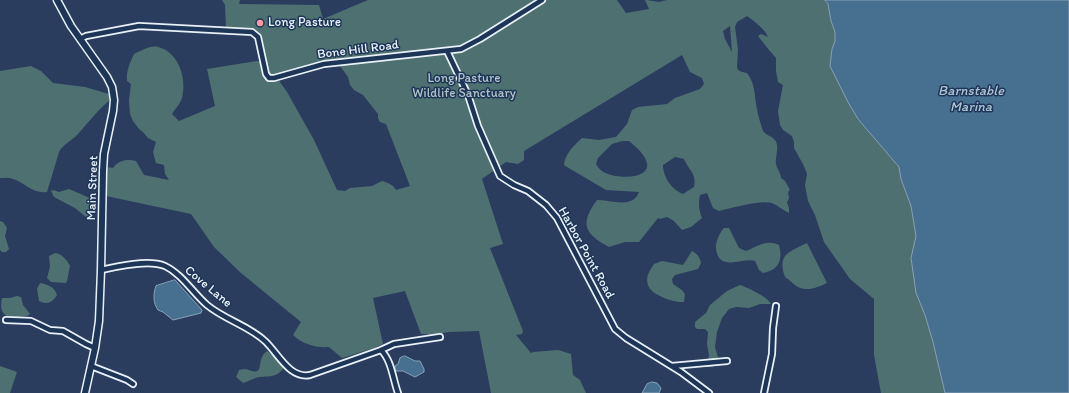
<!DOCTYPE html>
<style>
body{margin:0}
canvas{display:block;background:#2a3d5f}
</style>
<canvas width="1069" height="393"></canvas>
<script>
const ctx = document.querySelector('canvas').getContext('2d');
ctx.lineJoin = 'round';
function fillPath(path, color) { ctx.fillStyle = color; ctx.fill(path, 'evenodd'); }
function trace(path, color, width, dash) { ctx.strokeStyle = color; ctx.lineWidth = width; ctx.lineCap = dash ? 'butt' : 'round'; ctx.setLineDash(dash || []); ctx.stroke(path); }
function write(font, color, halo, rows, align = 'center') {
  ctx.font = font + ' Itim,sans-serif'; ctx.lineWidth = 3; ctx.setLineDash([]); ctx.textBaseline = 'middle'; ctx.strokeStyle = halo; ctx.fillStyle = color; for (const [text, x, y, turn = 0] of rows) {
    ctx.save(); ctx.translate(x, y); ctx.rotate((+turn || 0) * Math.PI / 180); ctx.textAlign = isNaN(turn) ? turn : align; if (halo) ctx.strokeText(text, 0, 0); ctx.fillText(text, 0, 0); ctx.restore();
  }
}
fillPath(new Path2D(`
 M222,0h18l-1,4 80,1 4,14 45,-19h249l9,13 23,-4 -4,-9h2l12,2 8,-2h158l3,4 3,17 4,11v9l-3,8 -2,17 18,36 10,17 41,48 2,12 10,27 5,30 -5,22 5,35 9,22 8,27 12,51h-64l-7,-38v-56l-24,-20 -26,-37 -9,-27 -7,-14 -3,-16 2,-11 -3,-8 -10,-18v-6l-2,-6 -9,-6 -3,-5 -2,-14 5,-26 -5,-3 -2,-11v-13l-7,-8 -11,-14 3,-2 7,3c-3,-8 -14,-16 -21,-21l-10,6 -2,5 3,23 -1,17c1,5 6,5 10,6 9,12 7,23 10,36 1,6 3,13 5,19 2,9 14,7 15,17 1,6 -2,13 -1,19 1,5 5,9 5,14l4,3 5,9 -2,2 1,6 -2,4 2,6v5c-6,-3 -12,-8 -17,-10 -12,-3 -40,5 -53,8l-6,-3 -6,-15 -7,2c-2,7 -1,16 2,23l-11,9 -9,3 -8,-9 -7,-4 -7,2 -2,-1 -19,24h-14l-16,5c-24,-13 -30,-23 -12,-47 14,0 36,9 42,-8l-33,-2 -39,-23 -3,-2c1,-11 10,-20 18,-27l17,2 17,-3 11,-13 5,-14 6,-3 29,-3 8,-6 25,-9 4,-5 -2,-6 -12,-6 -8,-17 -158,96v9l-6,4 -12,-2 -24,17 21,65 -13,4 33,83 -1,3 -6,1 15,18 2,-1 25,-2 13,4 2,21 7,5 6,13h-95l-12,-62 -30,1 -20,3 -2,-1h-6l-16,-43 -32,7 10,46 -9,4 -32,10 -13,-11c-13,1 -27,-3 -36,-12l8,-13 -60,-49 -27,-26 -23,-33 -85,-18v-29l7,1c6,-8 14,-9 23,-7l8,14 25,5 -4,-6 -1,-9 -8,-2 -3,-11 3,-10 -8,-4 -5,-6 -4,-3 -6,-8 -3,-7 -1,-14 2,-16 -4,-3c-1,-10 3,-18 7,-27 7,-3 16,-9 24,-7 21,5 29,32 24,51 -2,6 -7,11 -10,16l7,7 36,-15 -8,-37 50,-8 9,1c-2,-10 -2,-28 -13,-32l-27,-2 -1,-23zM730,26l2,26 -7,-13 -2,-8zM333,59h2l13,18 2,8 4,5 9,5 15,19v4l2,4 6,2 24,62 -14,4 -3,-4 -5,-3 -6,-2 -10,5 -22,2 -5,3 -8,-1 -23,-50 -27,-48 -12,-17zM622,141h7c6,5 16,13 18,22 3,17 -30,15 -39,11 -6,-2 -9,-5 -12,-10l2,-6 14,-14zM675,157l9,2c5,12 13,14 10,28l-11,7c-11,-4 -20,-17 -20,-29z
 M31,66l10,5 12,12 32,4 27,8 1,3c-15,10 -25,26 -38,39 -6,5 -12,8 -16,15l-12,40c-14,2 -22,-9 -34,-13 -4,-2 -8,-1 -13,-1v-107z
 M69,189l23,10 2,18 -3,4 -16,-13 -21,-11 -3,-6 2,-1 6,2z
 M0,221l3,1 4,6 -2,8 4,13 -3,3h-4l-2,-2z
 M724,228h5l10,20 7,3c12,-5 21,-12 33,-6 4,15 0,25 -16,28l-4,-3 -4,-9c-12,-4 -37,12 -39,-13 -1,-5 4,-16 8,-20z
 M807,243l20,40c-9,4 -19,9 -29,4 -4,-2 -8,-7 -13,-10 -8,-23 4,-25 22,-34z
 M692,251c6,3 8,7 9,12l-3,6 -23,6 -3,4 1,5 9,6 3,4 -1,8c-10,1 -33,-7 -36,-17 -3,-8 2,-15 6,-21l8,-3 21,4z
 M55,253c7,1 12,7 15,13l-3,15 -1,2 -15,-1 -4,-4 3,-11 -1,-11z
 M40,283c7,1 15,4 17,12 -5,8 -10,10 -18,6l-2,-12z
 M740,285c8,3 27,11 31,19h-11l-11,4 -13,-1 -7,2 -7,9 -5,14 -2,15 4,14 -1,3 -6,3h-5l2,-12 -2,-11 1,-12 -3,-3h-8l-2,-2v-5l11,-9 4,-8 17,-14z
 M17,296l4,1 2,8 7,9 -3,2 -18,2c-8,-6 -9,-9 -7,-20h8z
 M267,351c7,5 13,10 16,18 -8,9 -14,7 -24,8 -6,1 -11,5 -16,6l-7,-6 3,-7c2,0 4,-1 6,-1 6,1 14,7 15,-4 1,-6 2,-10 7,-14z
 M0,366l17,6 -7,21h-10z`), '#4e7070');
const water = new Path2D(`
 M825,0h244v393h-124l-12,-51 -8,-27 -9,-22 -5,-35 5,-22 -5,-30 -10,-27 -2,-12 -41,-48 -10,-17 -18,-36 2,-17 3,-8v-9l-4,-11 -3,-17z
 M175,280l27,30 -1,3 -28,7 -10,-8 -5,-2c-5,-7 -5,-16 -2,-24z
 M405,356l10,5h5l4,8v3l-9,5 -12,-6h-8v-5l3,-2 2,-6z
 M652,382l5,1 4,5 -2,5h-17l5,-9z`);
fillPath(water, '#476f8f');
trace(water, '#87a3b9', 1);
const minor = new Path2D(`
 M80,39l6,-3 53,-10 113,6 6,5 8,37 3,4h5l50,-14 137,-15 19,-10 62,-39
 M447,51l21,44 10,31 22,50 14,9 14,6 18,14 11,13 58,111 11,9 55,34 28,21
 M101,270c17,-4 48,-11 64,-4 17,8 28,27 42,39 18,15 43,21 59,37 13,13 24,37 44,33l71,-25 13,-6 46,-7
 M6,320l25,1 19,9 13,1 23,13 9,4
 M381,350c11,11 12,30 17,43
 M91,366l36,14 6,4
 M672,366l55,-5
 M764,393l8,-39 1,-26 3,-22`);
const secondary = new Path2D(`
 M57,0l14,26 36,51 5,10 2,13 -1,11 -9,43 -1,17 -2,99 -2,51 -4,27 -10,45`);
trace(minor, '#e8f1f8', 8);
trace(secondary, '#e8f1f8', 9);
trace(minor, '#1d3557', 4.5);
trace(secondary, '#1d3557', 6);
for (const [x, y, r, color] of [
 [260,23,4,"#ff9aa2"]
]) { const dot = new Path2D(); dot.arc(x, y, r, 0, 2 * Math.PI); ctx.fillStyle = color; ctx.fill(dot); trace(dot, '#1d3557', 1.5); }
write('13px', '#e8f1f8', '#1d3557', [
 ["Long Pasture",268,23]
], 'left');
write('13px', '#e8f1f8', '#1d3557', [
 ["Bone Hill Road",358,50,-7],
 ["Main Street",93,188,-88],
 ["Harbor Point Road",586,253,61],
 ["Cove Lane",208,287,40]
]);
write('13px', '#b2c4c8', '#1d3557', [
 ["Long Pasture",464,79],
 ["Wildlife Sanctuary",464,94]
]);
write('italic 14px', '#b0c4d3', '#1d3557', [
 ["Barnstable",971,91],
 ["Marina",971,107]
]);
</script>
